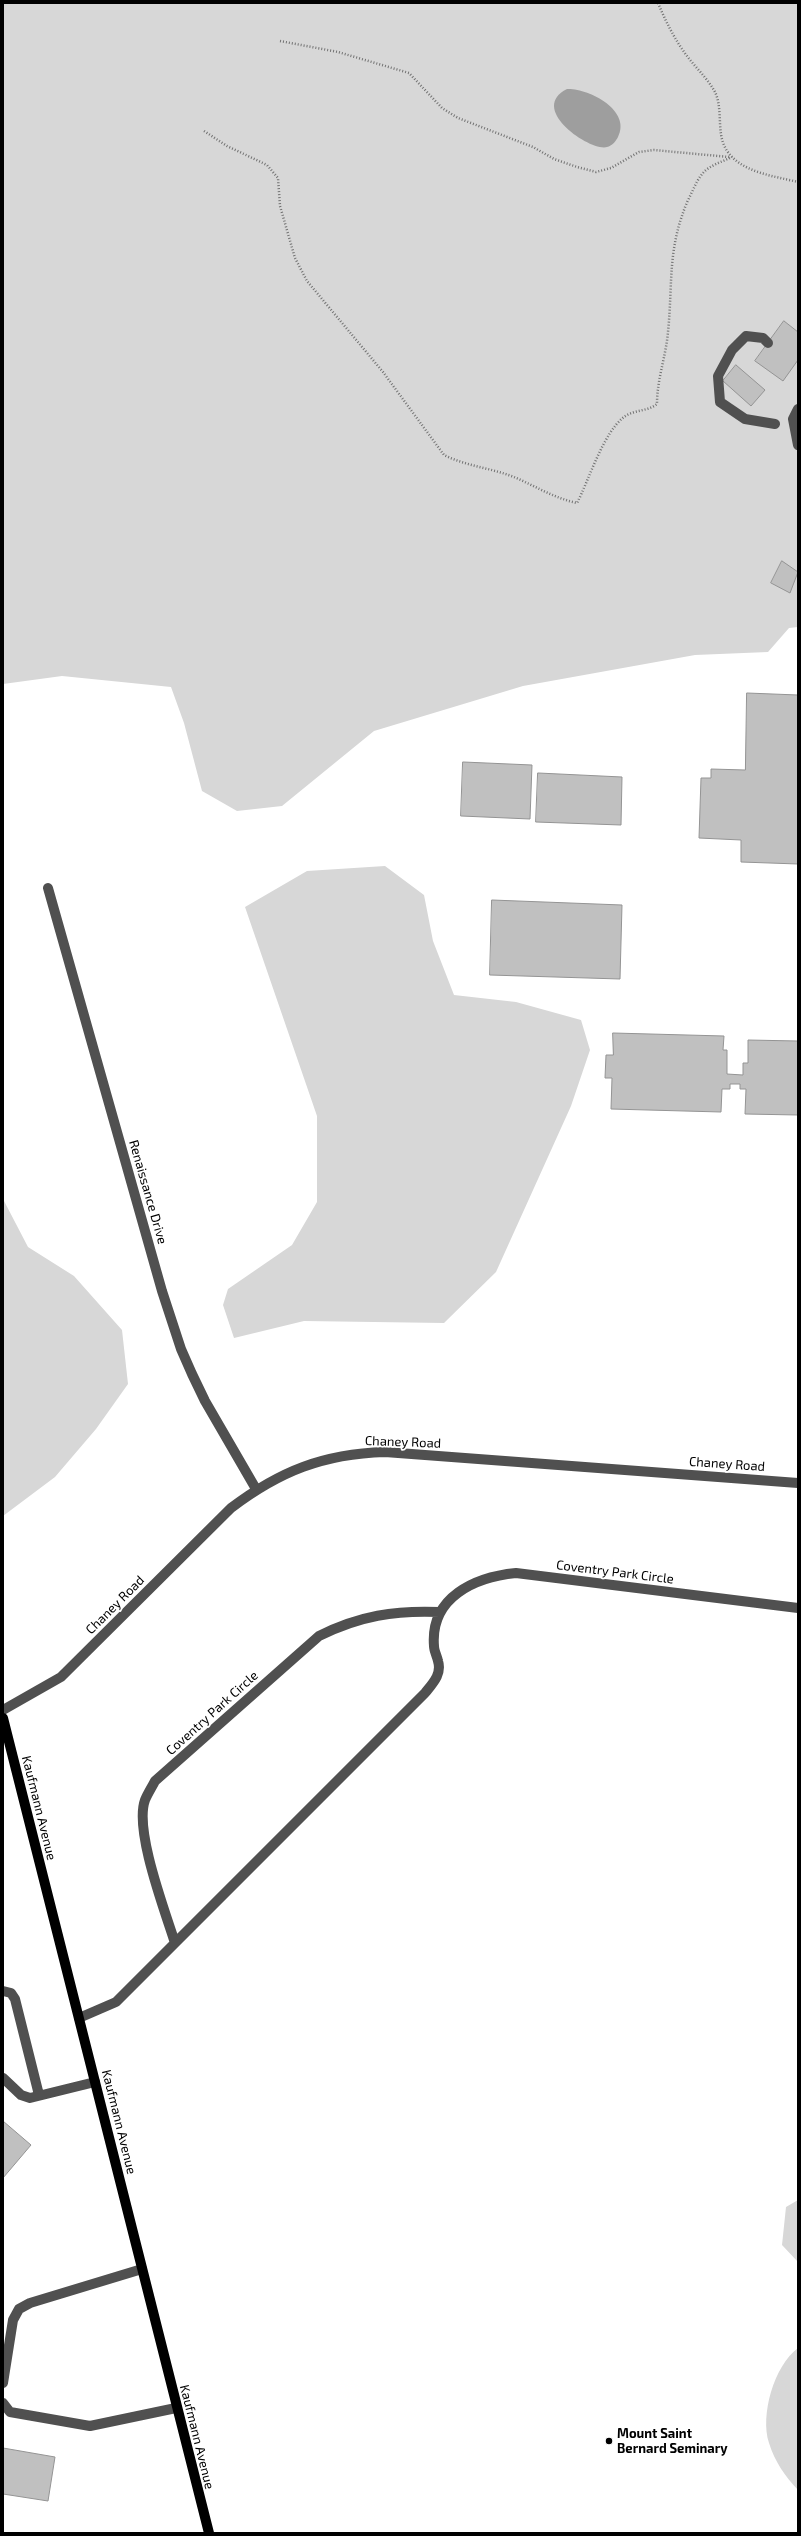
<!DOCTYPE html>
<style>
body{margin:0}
#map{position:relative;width:801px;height:2536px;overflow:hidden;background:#fff;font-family:"Exo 2",sans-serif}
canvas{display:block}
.frame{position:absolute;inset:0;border:4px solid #000;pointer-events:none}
</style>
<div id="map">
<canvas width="801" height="2536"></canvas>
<div class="frame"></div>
</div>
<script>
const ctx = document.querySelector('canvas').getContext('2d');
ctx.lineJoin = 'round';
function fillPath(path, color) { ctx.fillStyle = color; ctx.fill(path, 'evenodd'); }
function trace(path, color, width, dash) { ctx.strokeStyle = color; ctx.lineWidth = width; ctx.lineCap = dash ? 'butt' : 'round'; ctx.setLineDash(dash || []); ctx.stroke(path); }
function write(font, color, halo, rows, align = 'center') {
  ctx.font = font + ' "Exo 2",sans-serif'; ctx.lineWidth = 3.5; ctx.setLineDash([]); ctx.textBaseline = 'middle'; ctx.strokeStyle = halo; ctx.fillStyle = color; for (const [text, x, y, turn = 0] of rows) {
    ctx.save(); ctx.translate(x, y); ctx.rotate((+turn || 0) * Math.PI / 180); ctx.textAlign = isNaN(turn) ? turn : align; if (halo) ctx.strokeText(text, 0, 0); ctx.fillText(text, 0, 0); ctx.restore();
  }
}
fillPath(new Path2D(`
 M3,3h795v624l-9,1 -21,24 -73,3 -172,31 -149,45 -92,75 -45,5 -35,-20 -18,-68 -13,-36 -109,-11 -59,8z
 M385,866l39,29 9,46 21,54 62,7 65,18 9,30 -19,56 -75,166 -52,51 -140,-2 -70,17 -11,-33 5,-16 64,-44 25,-43v-86l-72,-209 62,-36z
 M3,1199l25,48 46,29 48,54 6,54 -32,45 -41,48 -52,39z
 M798,2200v62l-16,-17 4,-38z
 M798,2348v142c-13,-14 -23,-28 -29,-47 -9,-28 5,-77 29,-95z`), '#d7d7d7');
fillPath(new Path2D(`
 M567,89c21,-1 65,21 51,48 -2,4 -6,9 -11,10 -16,5 -80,-38 -40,-58z`), '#9e9e9e');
const building = new Path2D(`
 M784,321l14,11v28l-15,21 -28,-20z
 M736,365l29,25 -14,16 -28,-25z
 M782,561l16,11 -8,21 -19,-10z
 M747,693l51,2v169l-57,-2v-22l-42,-2 2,-60h10v-9l34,1z
 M463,762l69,3 -2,54 -69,-3z
 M538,773l84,4 -1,48 -85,-3z
 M492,900l130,5 -2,74 -130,-4z
 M613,1033l111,3 -1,14h4v24l16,1v-12h5v-23l50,1v74l-53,-1 1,-25h-6v-5h-10v5h-8l-1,23 -110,-3 1,-31h-7l1,-23h7z
 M3,2121l28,24 -28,33z
 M3,2448l52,9 -7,44 -45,-7z`);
fillPath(building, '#c0c0c0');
trace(building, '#949494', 1);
trace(new Path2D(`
 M658,3c8,19 17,37 29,53 9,12 21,23 28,36 6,12 4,30 6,42 5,37 49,41 77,48
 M280,41l58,11 71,21 33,35 16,10 75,29 21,12 23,8 19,5 15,-4 28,-16 15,-2 75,7
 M204,131l23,15 40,19 11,13 2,28 15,52 12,23 76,91 61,83c22,11 47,13 70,22 21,9 40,21 63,26 12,-23 26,-70 47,-86 11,-8 23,-5 33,-13 0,-25 9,-48 11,-72 5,-50 -1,-83 20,-132 5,-9 8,-19 15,-27 7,-8 19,-11 29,-16`), '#727272', 2.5, [1, 2]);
trace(new Path2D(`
 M768,343l-5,-5 -17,-2 -14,14 -14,26 2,26 25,17 30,5
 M798,409l-5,10 5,26
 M48,888l114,403 19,58 11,25 13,27 51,88
 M3,1710l58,-33 170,-169c49,-37 92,-54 154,-56l413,31
 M175,1943c-10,-32 -41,-113 -30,-143 3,-7 7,-13 10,-19l164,-145c40,-20 76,-26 121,-24
 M3,1991l8,2 4,6 24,96
 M79,2018l37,-16 309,-309c8,-10 17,-19 13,-32 -1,-5 -4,-10 -4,-15 -4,-49 41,-69 82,-73l282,35
 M3,2078l18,17 9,3 65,-16
 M3,2383l10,-63 6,-11 11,-6 112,-34
 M3,2403l7,9 80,14 86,-18`), '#505050', 10);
trace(new Path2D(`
 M3,1718l206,815`), '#000', 10);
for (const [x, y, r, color] of [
 [609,2441,4,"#000"]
]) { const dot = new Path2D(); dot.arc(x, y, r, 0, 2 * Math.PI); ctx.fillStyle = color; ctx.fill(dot); trace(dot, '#fff', 1.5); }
write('13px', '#000', '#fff', [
 ["Renaissance Drive",148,1192,74],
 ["Chaney Road",403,1442,2],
 ["Chaney Road",727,1464,4],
 ["Coventry Park Circle",615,1572,7],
 ["Chaney Road",115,1605,-45],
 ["Coventry Park Circle",212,1713,-42],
 ["Kaufmann Avenue",39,1808,76],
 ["Kaufmann Avenue",119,2122,76],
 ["Kaufmann Avenue",197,2437,76]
]);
write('bold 13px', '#000', '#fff', [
 ["Mount Saint",617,2434],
 ["Bernard Seminary",617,2449]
], 'left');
</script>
